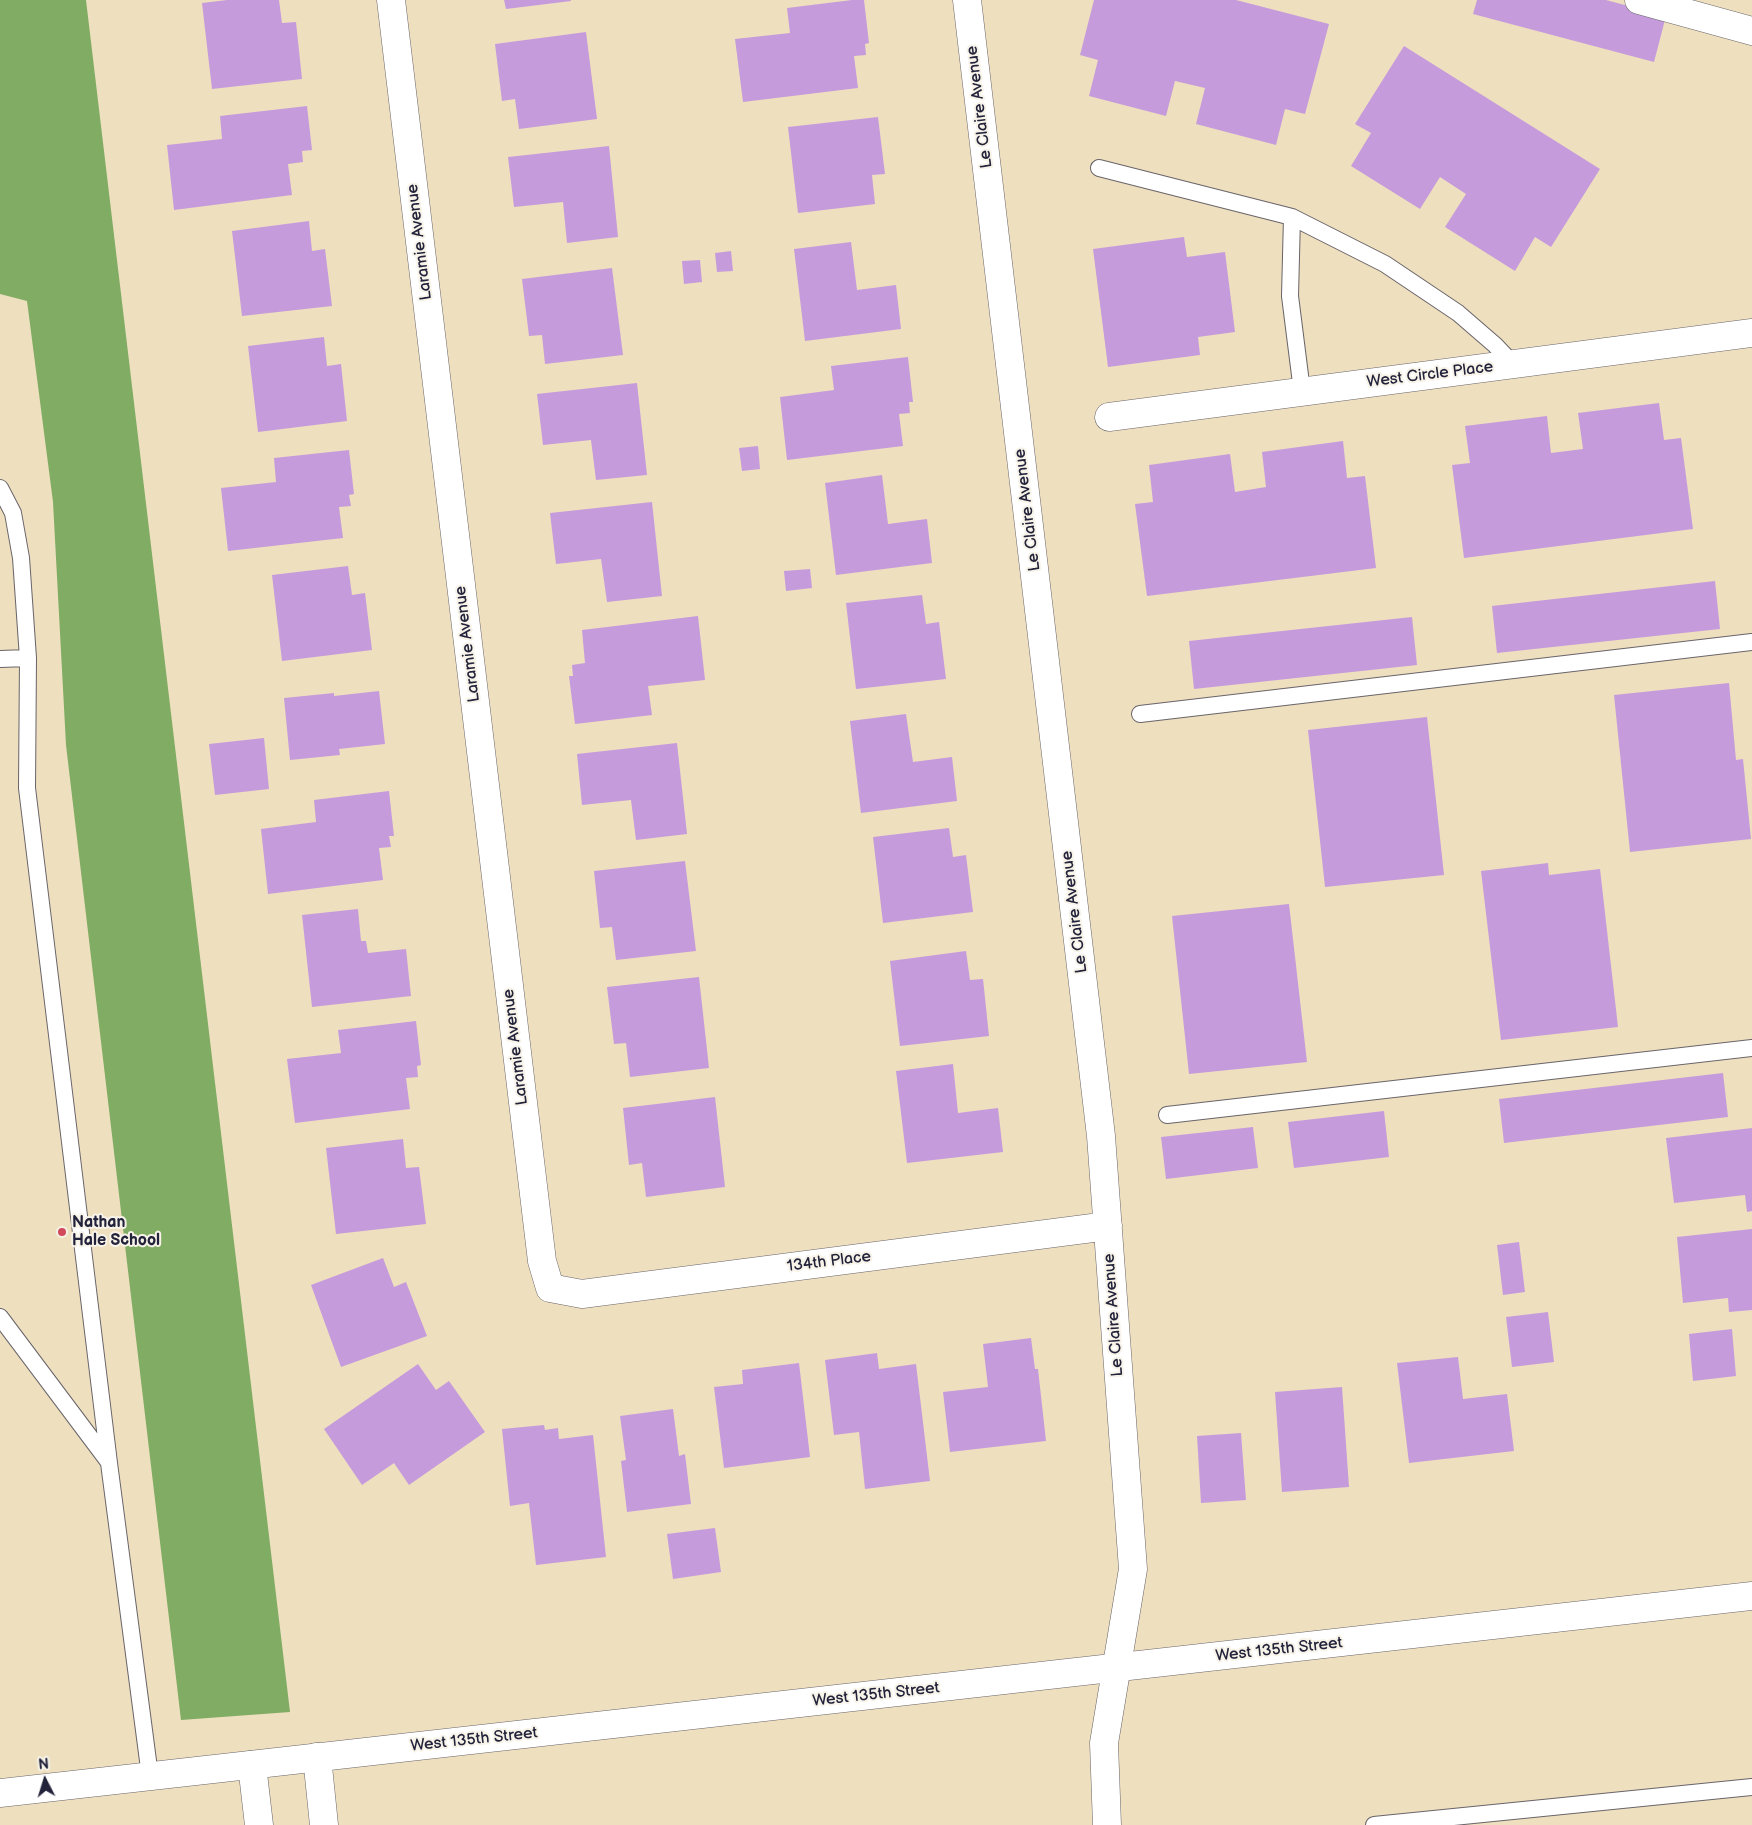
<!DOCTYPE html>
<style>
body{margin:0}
#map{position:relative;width:1752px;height:1825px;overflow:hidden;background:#eedfbf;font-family:"Balsamiq Sans",sans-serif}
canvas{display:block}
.north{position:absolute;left:20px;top:1755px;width:50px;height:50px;-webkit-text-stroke:4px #f7f3e8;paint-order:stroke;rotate:355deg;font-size:14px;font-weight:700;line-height:20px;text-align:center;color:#22223b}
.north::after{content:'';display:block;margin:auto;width:18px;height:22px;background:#22223b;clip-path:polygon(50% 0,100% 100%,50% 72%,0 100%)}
</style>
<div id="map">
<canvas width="1752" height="1825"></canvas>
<div class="north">N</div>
</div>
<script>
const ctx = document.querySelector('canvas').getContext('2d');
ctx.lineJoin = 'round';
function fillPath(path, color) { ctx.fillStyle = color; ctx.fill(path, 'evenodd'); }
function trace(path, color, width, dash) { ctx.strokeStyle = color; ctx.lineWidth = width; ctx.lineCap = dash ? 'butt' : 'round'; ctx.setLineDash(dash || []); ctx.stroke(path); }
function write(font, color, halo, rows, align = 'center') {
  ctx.font = font + ' "Balsamiq Sans",sans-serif'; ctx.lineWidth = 4; ctx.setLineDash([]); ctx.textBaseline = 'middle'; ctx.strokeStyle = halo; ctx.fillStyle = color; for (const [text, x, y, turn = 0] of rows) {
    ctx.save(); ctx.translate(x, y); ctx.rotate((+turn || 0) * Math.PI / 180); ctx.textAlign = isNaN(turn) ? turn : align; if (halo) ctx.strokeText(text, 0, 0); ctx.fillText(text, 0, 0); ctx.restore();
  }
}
fillPath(new Path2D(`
 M0,0h86l204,1712 -109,8 -115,-975 -13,-243 -26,-201 -27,-7z`), '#80ac64');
fillPath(new Path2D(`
 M227,0h52l3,23 14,-1 6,57 -90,10 -10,-86z
 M504,0h67v1l-65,8z
 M852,0h12l5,43 -4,1 1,11 -12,1 4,32 -115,14 -8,-63 55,-6 -3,-25z
 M1094,0h142l93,24 -24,90 -20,-5 -9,36 -80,-21 9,-36 -30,-7 -9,35 -77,-20 9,-36 -18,-5z
 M1477,0h129l60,16 -12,46 -181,-48z
 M586,32l11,87 -78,10 -4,-30 -13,2 -7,-57z
 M1404,46l196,123 -49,78 -16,-10 -20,34 -70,-44 21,-33 -26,-17 -20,32 -69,-43 20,-33 -16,-9z
 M307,106l5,44 -10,1 1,11 -15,2 4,31 -118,15 -7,-65 55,-6 -2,-23z
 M878,117l7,57 -13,1 3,29 -77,9 -10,-86z
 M609,146l9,91 -51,6 -4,-41 -49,5 -6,-50z
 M309,221l3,30 13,-2 7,57 -90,10 -10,-85z
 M1184,237l3,20 38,-5 10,80 -37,5 2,18 -92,12 -15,-118z
 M851,242l6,48 39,-5 5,44 -96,12 -11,-92z
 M731,251l2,20 -16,1 -2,-19z
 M700,260l2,22 -18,2 -2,-23z
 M612,268l11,87 -78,9 -3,-29 -13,1 -7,-57z
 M324,337l3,29 14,-2 6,57 -89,11 -10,-86z
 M908,357l5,45h-4l1,11 -11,1 4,32 -116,14 -7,-63 54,-7 -3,-24z
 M637,383l10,92 -51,5 -5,-40 -48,5 -6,-51z
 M1659,403l5,37 17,-2 12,91 -229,29 -12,-93 18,-2 -5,-37 82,-10 4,37 32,-4 -5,-36z
 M1343,441l4,37 18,-2 11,92 -229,28 -12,-92 18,-2 -4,-37 81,-11 5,38 31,-5 -4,-35z
 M758,446l2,23 -18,2 -3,-23z
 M349,450l5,44 -5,1 2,11 -12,1 4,31 -115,13 -7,-63 55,-6 -2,-24z
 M882,475l6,49 39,-5 5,44 -96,12 -11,-92z
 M652,502l10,94 -55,6 -6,-43 -45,5 -6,-51z
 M348,566l4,29 13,-2 7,57 -90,11 -10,-86z
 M810,569l2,19 -26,3 -2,-20z
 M1715,581l5,48 -223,24 -5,-47z
 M922,595l4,29 13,-2 7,57 -90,10 -10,-86z
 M698,616l7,64 -57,6 4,29 -77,9 -6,-48h4l-1,-11 13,-2 -3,-33z
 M1412,617l5,48 -223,24 -5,-48z
 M1729,683l7,77 7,-1 8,80 -121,13 -16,-157z
 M379,691l6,53 -46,5 1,6 -50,5 -6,-62 50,-5v3z
 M906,714l7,48 39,-5 5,44 -96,12 -11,-92z
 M1427,717l17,158 -119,12 -17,-157z
 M264,738l5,51 -54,6 -6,-51z
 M677,743l10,91 -51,6 -5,-40 -49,5 -5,-51z
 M389,791l5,45h-5l2,11 -12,1 4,32 -115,14 -7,-65 55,-7 -2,-22z
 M949,828l4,29 13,-2 7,57 -90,11 -10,-86z
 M685,861l11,90 -80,9 -4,-33 -12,1 -6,-57z
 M1548,863l1,12 51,-6 18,158 -117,13 -20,-169z
 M1289,904l18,158 -118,12 -17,-158z
 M358,909l3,32h5l2,12 38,-4 5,47 -99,11 -10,-92z
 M966,951l4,29 13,-1 6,57 -89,10 -10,-85z
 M699,977l10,91 -79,9 -4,-34 -12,1 -7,-57z
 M416,1021l5,44 -4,1 1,11 -12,1 4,31 -115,14 -8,-64 54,-6 -3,-23z
 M953,1064l5,49 40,-5 5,44 -96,11 -11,-92z
 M1723,1073l5,44 -224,26 -5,-44z
 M715,1097l10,90 -79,10 -4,-34 -13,2 -6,-57z
 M1384,1111l5,46 -95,11 -6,-46z
 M1253,1127l5,41 -92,11 -5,-42z
 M1752,1128v83l-5,1 -2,-17 -71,8 -8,-65z
 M403,1139l3,29 13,-1 7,57 -90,10 -10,-86z
 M1752,1229v81l-23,2 -1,-14 -45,5 -6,-66z
 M1519,1242l6,50 -22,3 -6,-50z
 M383,1258l11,29 12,-5 21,54 -86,31 -30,-82z
 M1548,1312l6,50 -42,5 -6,-50z
 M1732,1329l4,47 -43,5 -4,-47z
 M1031,1338l4,31h3l8,72 -96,11 -7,-60 45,-5 -5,-43z
 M877,1353l2,16 37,-5 14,117 -65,8 -6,-57 -25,3 -9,-75z
 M1458,1357l5,42 44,-5 7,57 -105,12 -12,-100z
 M799,1363l11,94 -86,11 -10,-81 29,-3 -1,-14z
 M418,1364l18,26 13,-9 36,51 -76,53 -15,-22 -32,22 -38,-56z
 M1342,1387l7,100 -67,5 -7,-100z
 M673,1409l6,47 6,-2 6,50 -64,8 -6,-51 5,-1 -6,-44z
 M544,1425l1,5 13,-2 1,11 34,-4 13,122 -70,8 -7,-62 -19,3 -8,-77z
 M1241,1433l5,67 -45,3 -4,-67z
 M715,1528l6,44 -48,7 -6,-45z`), '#c69bdc');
const service = new Path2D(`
 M1099,168l193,49 93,47 73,49 37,32 18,19
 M1292,217l-2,79 12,95
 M0,488l13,25 8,45 7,100 -1,130 82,675 41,313
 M0,659l28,-1
 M1140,714l612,-72
 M1167,1115l585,-67
 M0,1317l108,144
 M1374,1825l378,-38`);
const minor = new Path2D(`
 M391,0l151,1261 8,27 32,6 526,-68
 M967,0l134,1136 32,433 -29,174 3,82
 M1639,0l113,31
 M1109,417l643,-84
 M317,1757l7,68
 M252,1765l7,60`);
const tertiary = new Path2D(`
 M0,1793l1752,-197`);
trace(service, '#696469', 18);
trace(minor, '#696469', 29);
trace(tertiary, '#696469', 29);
trace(service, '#fff', 16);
trace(minor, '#fff', 28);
trace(tertiary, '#fff', 28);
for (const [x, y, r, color] of [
 [62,1232,5,"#d1495b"]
]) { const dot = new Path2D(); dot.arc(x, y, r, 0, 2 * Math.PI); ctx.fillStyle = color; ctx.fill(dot); trace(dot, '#f7f3e8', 2); }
write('16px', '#22223b', '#f7f3e8', [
 ["Le Claire Avenue",980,107,-97],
 ["Laramie Avenue",420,242,-97],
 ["West Circle Place",1430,375,-7],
 ["Le Claire Avenue",1028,510,-97],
 ["Laramie Avenue",468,644,-97],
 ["Le Claire Avenue",1075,912,-97],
 ["Laramie Avenue",516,1047,-97],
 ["134th Place",829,1262,-7],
 ["Le Claire Avenue",1114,1315,-94],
 ["West 135th Street",1279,1650,-6],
 ["West 135th Street",876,1695,-6],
 ["West 135th Street",474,1740,-6]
]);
write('bold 16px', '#22223b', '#f7f3e8', [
 ["Nathan",72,1223],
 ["Hale School",72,1241]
], 'left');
</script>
